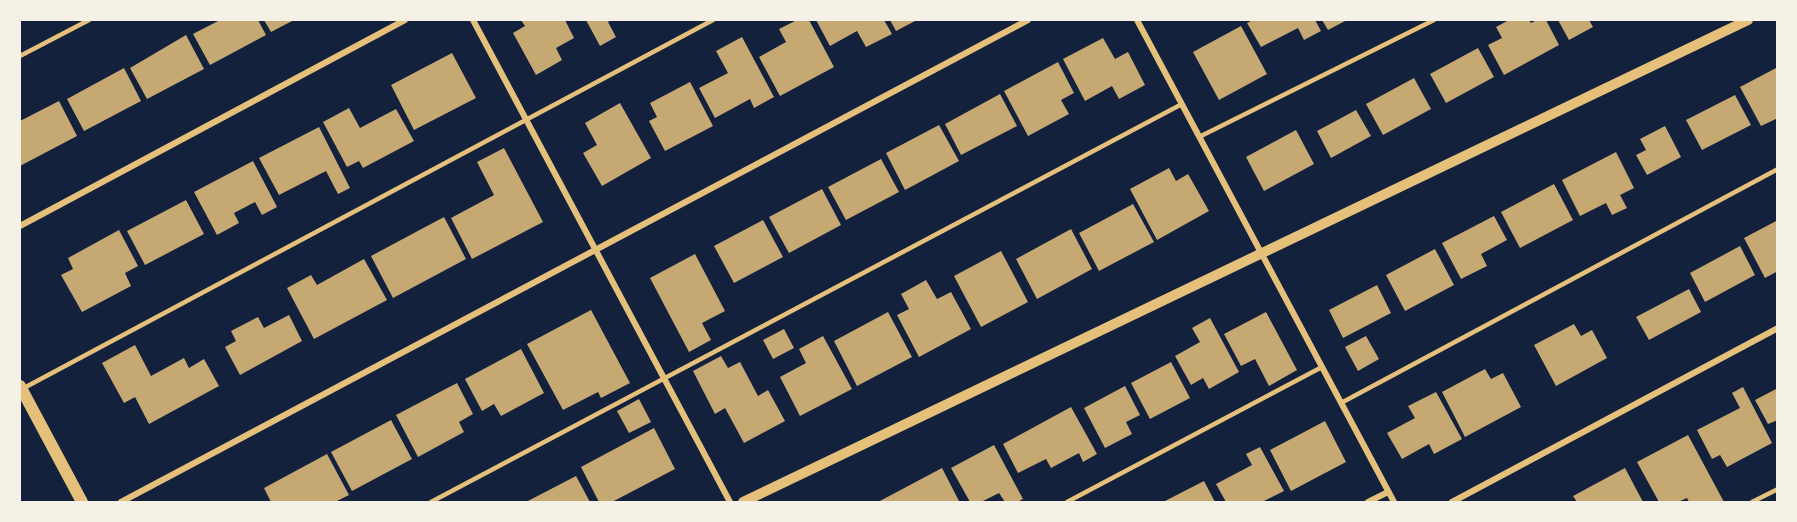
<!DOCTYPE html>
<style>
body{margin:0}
#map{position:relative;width:1797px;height:522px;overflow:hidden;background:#14213d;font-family:Mulish,sans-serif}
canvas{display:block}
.frame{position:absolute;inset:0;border:21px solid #f6f1e7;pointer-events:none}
</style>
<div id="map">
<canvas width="1797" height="522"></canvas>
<div class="frame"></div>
</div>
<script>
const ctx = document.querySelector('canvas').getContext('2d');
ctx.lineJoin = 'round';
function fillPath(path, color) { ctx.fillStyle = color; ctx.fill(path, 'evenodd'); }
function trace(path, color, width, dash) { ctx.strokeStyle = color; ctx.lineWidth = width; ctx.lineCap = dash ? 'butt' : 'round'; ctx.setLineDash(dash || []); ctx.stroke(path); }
fillPath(new Path2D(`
 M220,20h38l8,15 -56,30 -17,-31z
 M264,20h30l-23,12z
 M521,20h44l9,18 -18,10 6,12 -26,15 -23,-42 12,-7z
 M586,20h26l-4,2 8,15 -16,9z
 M797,20h12l25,47 -54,29 -21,-39 27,-15 -7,-13z
 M816,20h68l8,14 -26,13 -9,-16 -27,15z
 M890,20h27l-21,11z
 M1253,20h62l6,11 -17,9 -6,-12 -37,19 -14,-24z
 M1322,20h25l-19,10z
 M1509,20h20l2,3 6,-3h9l13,25 -55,30 -16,-30 14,-7 -6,-11z
 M1558,20h31l4,7 -24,13z
 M1241,26l26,48 -48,26 -26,-48z
 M186,35l18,34 -57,30 -17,-31z
 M742,37l32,60 -20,11 -4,-9 -35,19 -16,-30 29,-15 -12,-22z
 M1103,38l12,21 13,-7 17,33 -26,14 -7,-13 -27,15 -22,-42z
 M1478,48l16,29 -48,26 -16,-29z
 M452,53l24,45 -62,32 -23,-45z
 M1058,62l16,31 -13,7 8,14 -41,22 -24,-45z
 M1778,67v51l-17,8 -21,-39z
 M124,68l17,33 -57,30 -17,-32z
 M1414,78l17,31 -48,26 -17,-31z
 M690,82l23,44 -48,25 -16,-30 8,-4 -7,-14z
 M1000,94l17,32 -56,29 -16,-31z
 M1735,95l16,30 -49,25 -16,-30z
 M59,101l18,35 -57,30v-45z
 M620,103l31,55 -49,28 -19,-33 14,-8 -12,-22z
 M349,108l11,20 36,-19 18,32 -51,27 -4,-7 -12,6 -24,-45z
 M1356,110l15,26 -40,22 -14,-27z
 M939,125l20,36 -54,29 -19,-37z
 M1665,126l16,31 -34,18 -11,-20 10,-5 -6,-11z
 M319,127l31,61 -12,6 -12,-23 -47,24 -20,-37z
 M1296,130l18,34 -50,27 -18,-34z
 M504,148l39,74 -71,37 -21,-41 43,-23 -17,-33z
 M1616,152l18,36 -14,7 7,13 -15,7 -6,-12 -26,13 -18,-36z
 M881,159l18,33 -53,28 -18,-33z
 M253,161l24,46 -15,8 -7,-13 -21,11 5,10 -22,12 -23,-43z
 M1169,168l7,13 12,-7 21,37 -52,29 -27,-51z
 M1554,184l19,36 -53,28 -19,-36z
 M822,189l19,36 -52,28 -20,-36z
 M186,200l18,34 -59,31 -18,-34z
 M1133,204l21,38 -55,29 -20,-38z
 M1494,216l13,24 -26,14 6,12 -26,13 -19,-36z
 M444,217l22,42 -73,39 -22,-42z
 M763,220l20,37 -49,26 -20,-37z
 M1778,220v51l-13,7 -21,-40z
 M1071,229l21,40 -55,30 -21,-40z
 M119,230l19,36 -13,7 6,13 -49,26 -21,-37 12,-6 -5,-11z
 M1740,246l15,29 -50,27 -15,-29z
 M1435,249l19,36 -49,26 -19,-36z
 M1001,251l27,51 -47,25 -27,-51z
 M695,254l30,57 -23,12 9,17 -22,12 -39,-74z
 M364,259l23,41 -73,39 -27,-51 24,-13 6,10z
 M926,280l11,19 14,-7 20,37 -52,28 -22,-42 12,-6 -8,-15z
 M1377,285l14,28 -48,25 -14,-28z
 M1689,289l12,23 -52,28 -13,-23z
 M591,310l39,73 -29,15 -3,-6 -35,18 -36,-66z
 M888,312l24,45 -55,29 -23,-45z
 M1266,312l31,58 -28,16 -14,-27 -14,7 -17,-32z
 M289,315l13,26 -62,34 -15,-28 11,-6 -5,-10 27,-14 6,11z
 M1210,318l29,54 -30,17 -6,-11 -12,7 -16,-29 25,-14 -8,-14z
 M1574,324l7,12 11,-6 15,28 -51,28 -22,-41z
 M784,329l10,19 -21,11 -10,-19z
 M823,336l29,53 -52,27 -20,-39 26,-14 -7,-14z
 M1366,336l13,23 -21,12 -13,-24z
 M135,345l16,31 33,-18 5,10 15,-9 15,27 -70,38 -14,-27 -11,6 -22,-40z
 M521,349l23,44 -43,23 -7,-12 -12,7 -17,-32z
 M721,356l7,12 12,-6 18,34 10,-6 17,31 -41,22 -19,-35 -10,6 -22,-43z
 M1171,362l19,36 -40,21 -19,-36z
 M1485,369l6,10 12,-6 18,34 -56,30 -23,-45z
 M457,383l16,31 -14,8 5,10 -46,25 -22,-42z
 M1125,386l15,29 -14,7 6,12 -27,14 -21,-40z
 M1743,387l29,56 -45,24 -7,-12 -8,4 -15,-29 43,-22 -8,-15z
 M1778,388v32l-10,4 -13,-24z
 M1436,392l26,47 -28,15 -5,-10 -27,15 -15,-26 28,-15 -7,-12z
 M639,399l12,23 -22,11 -12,-22z
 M1071,407l26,47 -14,8 -4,-9 -28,15 -5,-9 -28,14 -15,-29z
 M391,420l21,39 -60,32 -21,-39z
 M1325,421l21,41 -55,29 -21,-41z
 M654,428l21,41 -63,33h-13l-18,-35z
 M1688,435l36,67h-35l-2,-4 -9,4h-19l-22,-40z
 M994,445l29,54 -6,3h-12l-6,-9 -18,9h-11l-19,-34z
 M1260,447l24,44 -22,11h-36l-10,-18 36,-19 -6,-11z
 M327,454l22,41 -12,6v1h-66l-7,-14z
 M942,468l17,33 -2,1h-79z
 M1625,468l18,34h-66l-4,-6z
 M576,476l14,26h-64z
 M1204,481l11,21h-52z`), '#c6a872');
trace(new Path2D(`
 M20,56l69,-36
 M1199,137l235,-117
 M22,389l691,-369
 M1341,403l437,-234
 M431,502l751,-398
 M1067,502l255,-135
 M1752,502l26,-13`), '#e5c07b', 4.5);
trace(new Path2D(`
 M473,20l257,482
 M1137,20l257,482
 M20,226l385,-206
 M121,502l907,-482
 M1368,502l20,-10
 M1452,502l326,-174`), '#e5c07b', 6);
trace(new Path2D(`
 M743,502l1005,-482`), '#e5c07b', 10);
trace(new Path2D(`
 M20,386l62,116`), '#e5c07b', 12);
</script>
